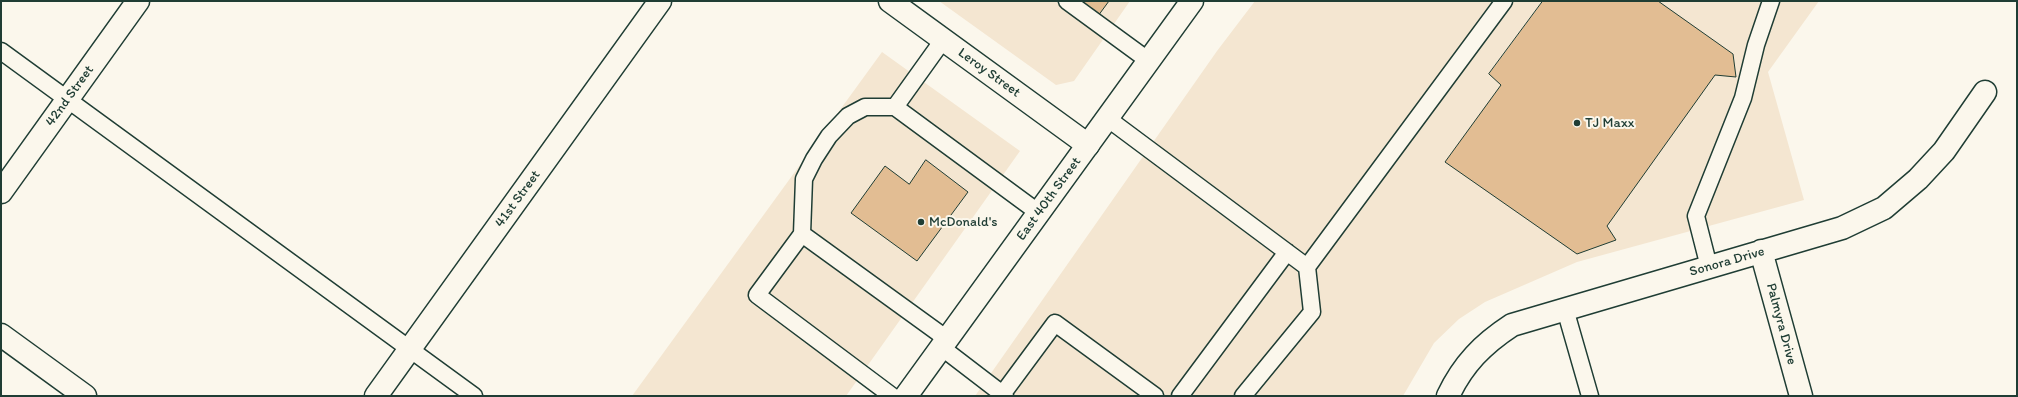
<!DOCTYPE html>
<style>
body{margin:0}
#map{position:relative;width:2018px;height:397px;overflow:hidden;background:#fbf7ec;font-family:Itim,sans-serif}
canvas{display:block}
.frame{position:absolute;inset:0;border:2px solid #1f3d34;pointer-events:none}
</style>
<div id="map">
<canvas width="2018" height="397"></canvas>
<div class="frame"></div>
</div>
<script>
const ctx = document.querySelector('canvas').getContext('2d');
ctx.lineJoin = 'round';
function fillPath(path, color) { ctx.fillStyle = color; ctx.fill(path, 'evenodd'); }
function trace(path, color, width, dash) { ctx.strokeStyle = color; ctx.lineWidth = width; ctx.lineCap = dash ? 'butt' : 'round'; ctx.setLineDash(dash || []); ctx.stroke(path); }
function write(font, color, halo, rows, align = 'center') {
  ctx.font = font + ' Itim,sans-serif'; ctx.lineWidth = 4; ctx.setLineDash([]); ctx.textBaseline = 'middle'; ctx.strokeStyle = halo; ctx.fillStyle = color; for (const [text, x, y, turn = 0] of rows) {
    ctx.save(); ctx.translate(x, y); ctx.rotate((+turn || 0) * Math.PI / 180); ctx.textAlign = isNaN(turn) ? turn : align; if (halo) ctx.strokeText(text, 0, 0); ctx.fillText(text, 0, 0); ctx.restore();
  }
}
fillPath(new Path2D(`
 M939,1h191l-56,80 -18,4z
 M1255,1h564l-51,71 36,128 -227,62 -92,40 -26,17 -25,24 -31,53h-428l242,-345z
 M882,52l138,99 -174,245h-214z`), '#f4e6d1');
const building = new Path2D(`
 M1077,1h32l-11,15z
 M1543,1h115l75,53 3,23 -21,-2 -108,151 9,14 -39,14 -132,-92 56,-77 -12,-11z
 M926,160l42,32 -51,69 -66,-48 34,-47 24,18z`);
fillPath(building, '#e2bd93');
trace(building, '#1f3d34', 1);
const lane = new Path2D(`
 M1067,1l82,60
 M1,51l473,345
 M895,107l48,-67
 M1107,118l200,149 197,-266
 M802,234l145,105
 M1709,267l-13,-51 47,-118 13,-53 15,-44
 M1565,309l25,87
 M941,347l64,49
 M892,396l-135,-101 45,-61 2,-55 10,-20 15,-23 19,-20 17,-9h30l144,106
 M1001,396l54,-73 100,73
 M1180,396l107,-144
 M1243,396l69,-84 -5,-45`);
const street = new Path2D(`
 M890,1l198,144
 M1,192l137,-191
 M1761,251l40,145
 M1,335l84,61
 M376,396l284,-395
 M1448,396c15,-32 35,-52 64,-71l330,-97 42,-20 34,-29 26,-28 41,-59`);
const secondary = new Path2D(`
 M906,396l286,-395`);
trace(lane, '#1f3d34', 19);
trace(street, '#1f3d34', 25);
trace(secondary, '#1f3d34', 25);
trace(lane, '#fbf7ec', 16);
trace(street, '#fbf7ec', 22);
trace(secondary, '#fbf7ec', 22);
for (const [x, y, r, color] of [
 [1577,123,4,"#1f3d34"],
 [921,222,4,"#1f3d34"]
]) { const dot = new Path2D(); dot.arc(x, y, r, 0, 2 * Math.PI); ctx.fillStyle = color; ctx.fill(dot); trace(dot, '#fbf7ec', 1.5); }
write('14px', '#1f3d34', '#fbf7ec', [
 ["Leroy Street",989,73,36],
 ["42nd Street",70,96,-54],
 ["41st Street",518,199,-54],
 ["East 40th Street",1049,199,-54],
 ["Sonora Drive",1727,262,-16],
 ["Palmyra Drive",1781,324,75]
]);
write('14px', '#1f3d34', '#fbf7ec', [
 ["TJ Maxx",1585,123],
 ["McDonald's",929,222]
], 'left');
</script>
